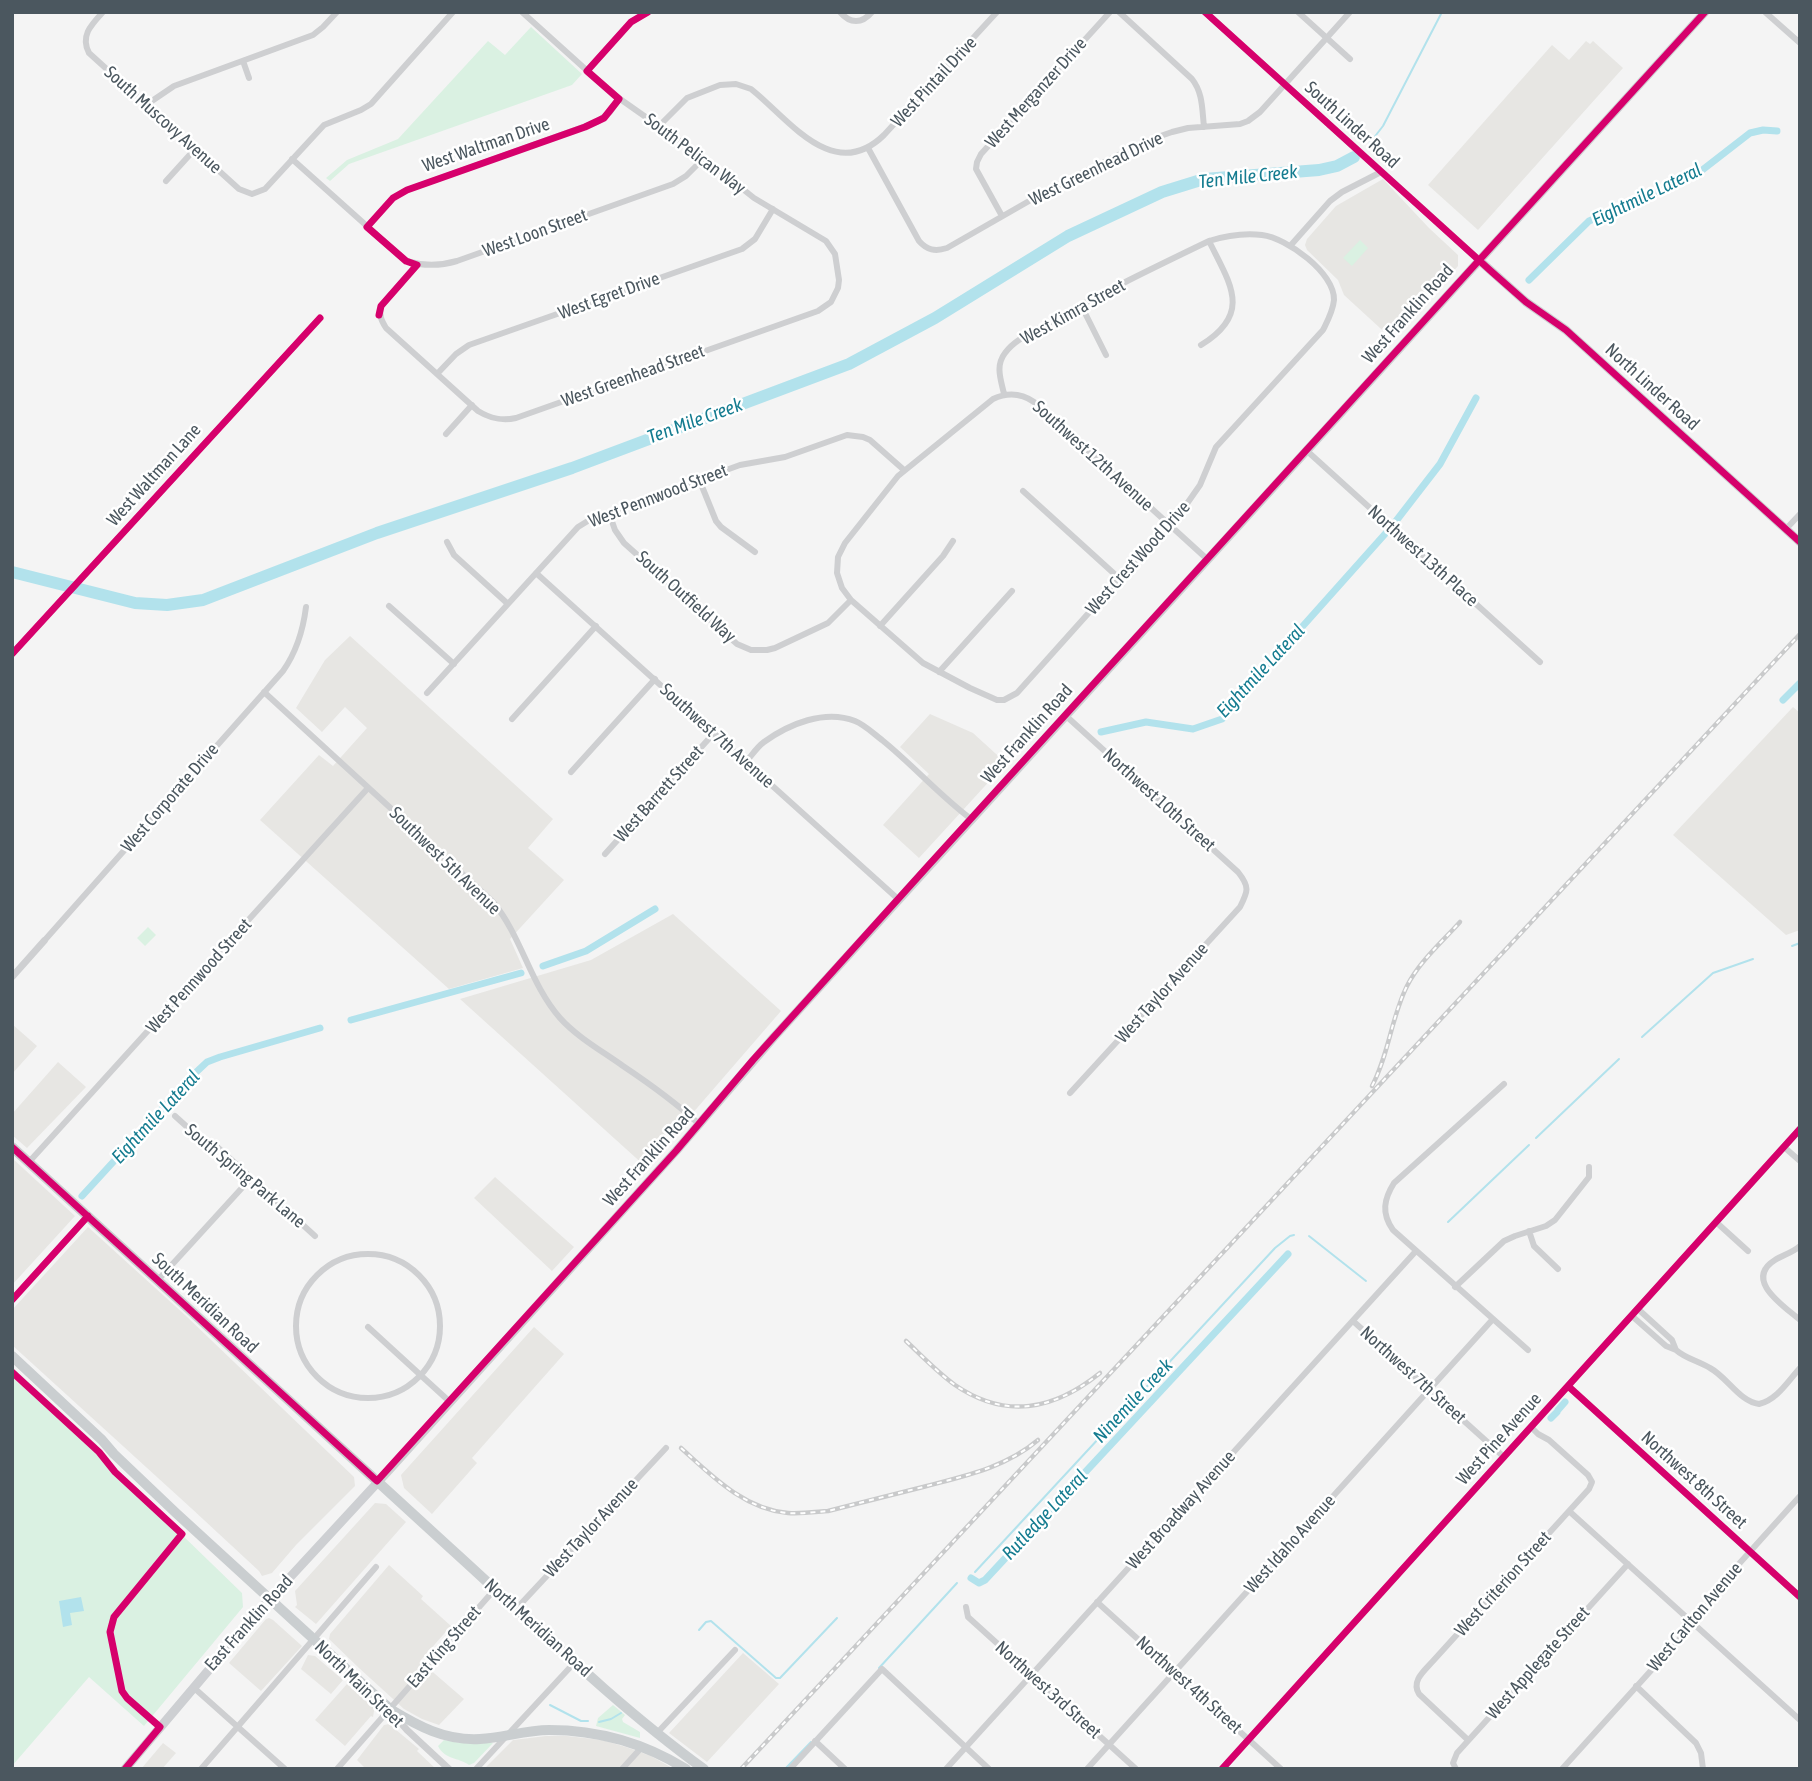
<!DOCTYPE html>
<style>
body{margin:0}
#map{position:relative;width:1812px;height:1781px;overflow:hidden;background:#f4f4f4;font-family:"Asap Condensed",sans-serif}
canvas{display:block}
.frame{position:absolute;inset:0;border:14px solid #4b575f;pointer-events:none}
</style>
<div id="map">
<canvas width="1812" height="1781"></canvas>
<div class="frame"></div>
</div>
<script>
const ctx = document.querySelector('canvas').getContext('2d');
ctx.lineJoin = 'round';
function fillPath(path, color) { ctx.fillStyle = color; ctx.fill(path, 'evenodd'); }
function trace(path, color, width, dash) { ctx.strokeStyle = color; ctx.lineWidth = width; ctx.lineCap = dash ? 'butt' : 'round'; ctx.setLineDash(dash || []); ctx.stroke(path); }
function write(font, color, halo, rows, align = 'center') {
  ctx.font = font + ' "Asap Condensed",sans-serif'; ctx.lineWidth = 5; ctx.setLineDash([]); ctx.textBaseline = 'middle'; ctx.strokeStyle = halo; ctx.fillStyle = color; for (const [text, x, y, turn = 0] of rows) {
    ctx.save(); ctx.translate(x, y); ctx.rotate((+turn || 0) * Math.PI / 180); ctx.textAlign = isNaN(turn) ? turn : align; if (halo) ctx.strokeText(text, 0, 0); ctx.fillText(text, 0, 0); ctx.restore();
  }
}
fillPath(new Path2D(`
 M1586,41l4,3 3,-3 30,27 -145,162 -50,-45 124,-140 17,15z
 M1383,179l46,49 29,27v11l-66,73 -48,-44 -6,-15 -31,-30 -2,-5 2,-6 29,-33z
 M350,636l203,183 -25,29 36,32 -54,59 13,29 -74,21 -189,-169 59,-65 14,11 34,-38 -22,-21 -23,25 -26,-24 29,-48z
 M1793,707l7,6v217l-14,5 -113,-100z
 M930,714l43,19 33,30 -87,95 -36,-33 46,-51 -29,-27z
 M673,914l108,97 -135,156 -186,-168 131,-39z
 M12,1024l25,22 -25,28z
 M58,1062l28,25 -59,61 -15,-13v-21z
 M12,1158l63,58 -63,69z
 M495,1177l79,70 -22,24 -78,-73z
 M88,1227l97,88 169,162 1,9 -59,59 -24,28 -10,3 -3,-5 -68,-63 -179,-163v-35z
 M534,1327l30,27 -92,104 5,5 -45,51 -28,-26 -3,-13z
 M375,1503l11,1 20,18 -90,102 -21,-17 2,-2 -2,-14z
 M389,1565l34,31 -2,3 30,27 -31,35 44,38 -25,26 -17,-6 -18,-10 -45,-41 -30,-29 1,-5z
 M269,1618l4,2 29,26 -41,45 -32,-28 37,-44z
 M743,1653l36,31 -72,78 -38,-29z
 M308,1655l7,1 28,24 -12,14 -30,-25z
 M347,1684l27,24v3l-1,6 -2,-1 -26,30 -30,-26z
 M389,1724l30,25 -2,2 19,18h-70l-9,-9 27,-35z
 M546,1736h21l35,4 24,7 25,9 23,13h-190l29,-29z
 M163,1743l13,10 -14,16h-21z`), '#e7e6e3');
fillPath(new Path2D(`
 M531,27l51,47 -10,11 -223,79 -19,17 -4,-3 21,-18 51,-21 90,-98 17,14z
 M1360,240l8,8 -16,18 -9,-8z
 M148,927l8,8 -11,11 -8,-8z
 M12,1367l84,77 19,26 127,123 1,14 -99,119 -55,-49 -77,89z
 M613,1705l12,10 -3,4 1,3 17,10v6l-44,-12 2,-8z
 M444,1740l17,3h32l-19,20 -5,2c-11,-8 -24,-5 -31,-19z`), '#daf1e2');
fillPath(new Path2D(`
 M81,1597l3,14 -14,2 2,12 -9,2 -4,-26z`), '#b2e2ec');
trace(new Path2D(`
 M1369,144l14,-18 59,-114
 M1792,946l8,-3
 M1642,1037l71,-64 40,-14
 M1536,1138l83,-79
 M1448,1222l81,-77
 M1309,1236l57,45
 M975,1572l300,-324 15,-12 4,-1
 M699,1630l7,-8 5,-1 65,57h4l57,-60
 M879,1668l78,-85
 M550,1705l31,16h7
 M599,1722l12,-3 10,-6
 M785,1769l26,-27`), '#b2e2ec', 2);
trace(new Path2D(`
 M1529,280l60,-59 92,-39 20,-11 49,-38 13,-3 14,1
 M1396,521l44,-57 36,-66
 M1783,700l17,-17
 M1101,732l45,-10 47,7 29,-10 22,-27 141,-158
 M543,966l43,-15 69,-42
 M351,1020l170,-47
 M82,1196l110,-120 15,-14 13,-5 100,-29
 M1558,1410l7,-8
 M1551,1418l6,-6
 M971,1578l8,5 6,-3 303,-326`), '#b2e2ec', 7);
trace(new Path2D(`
 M12,572l123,31 32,2 36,-5 174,-67 195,-65 277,-104 86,-46 133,-82 94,-44 42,-13 115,-9 18,-4 17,-9`), '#b2e2ec', 12);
trace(new Path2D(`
 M103,12c-12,13 -23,24 -14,41l150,136 13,5 13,-5 59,-64 37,-15 10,-6 82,-92
 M840,12c10,12 22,12 32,0
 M1119,12l73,67c11,14 10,30 12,48
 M1298,12l52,47
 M1765,12l35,31
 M243,61l6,17
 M587,71l44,-49 17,-10
 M146,105l28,-19 139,-51 10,-8 14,-15
 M659,126l28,-28 33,-13 16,-1 15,5 6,5c36,31 79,88 127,41l113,-123
 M868,148l51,93c8,9 16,11 28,7l103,-59 99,-49 23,-8 16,-4 52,-4 8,-3 12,-9 90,-100
 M292,159l114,102c17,5 34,5 51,0l216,-77 13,-8 18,-18
 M166,181l29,-32
 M1002,216l-26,-47 1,-7 4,-8 129,-142
 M367,227l26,-29 14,-8 190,-68 13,-10 9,-13
 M1291,245l39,-44 12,-9 39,-20
 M417,265l-36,41c-2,9 0,14 5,22l92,83c13,8 24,10 38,7l302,-107 13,-9 7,-14 1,-8 -4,-26 -9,-13 -72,-43 -50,-40 -91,-64 -91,-82
 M1081,305l25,50
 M1201,345c52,-32 29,-61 8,-104
 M437,374l19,-20 13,-9 273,-96 13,-10 18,-30
 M1004,394c-3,-14 -9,-28 1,-41 10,-14 30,-22 44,-30 52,-30 106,-56 160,-82 16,-5 36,-8 53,-6 25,3 73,38 72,65 -1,11 -6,20 -11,30l-107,117 -16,38 -14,20 -23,25 -146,163 -13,7h-7l-27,-12 -47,-25 -72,-63 -9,-12 -5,-15 1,-16 7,-14 53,-67 95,-77c15,-7 28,-6 41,3 58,52 116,105 173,157
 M446,434l26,-29
 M1306,450l234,212
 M699,479l17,42 5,6 34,25
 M1023,491l97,88
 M609,513l6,17 9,13 113,101 14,6h16l8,-2 53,-25 23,-23
 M1786,529l14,-15
 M447,542l7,13 54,49
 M536,573l362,326
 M389,606l65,58
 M880,626l63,-70 10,-15
 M12,654l308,-336
 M939,672l73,-81
 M264,692l229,210c29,35 37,82 67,116 17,19 42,33 63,48 27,18 52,36 76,58
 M427,693l151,-166 13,-8 149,-54 45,-8 62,-22 16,2 7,3 34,30
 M1065,715l173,157c12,15 10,19 2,35l-170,186
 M512,719l84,-93
 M746,762c6,-7 11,-15 18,-20 25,-18 61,-33 91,-21 10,4 19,13 27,19 31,25 57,55 89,79
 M571,772l84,-93
 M605,854l109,-121
 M44,941l239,-270c14,-20 20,-40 23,-64
 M1504,1084l-110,99c-10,16 -13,30 -1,47l135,120
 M175,1116l31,28h8l101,92
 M1784,1147l16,14
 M29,1162l339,-374
 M1716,1222l32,29
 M1529,1231l5,15 24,23
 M1800,1246c-8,7 -17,9 -25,14 -32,20 9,46 25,60
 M296 1326a72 72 0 1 1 144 0a72 72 0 1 1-144 0Z
 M158,1280l93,-102
 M1455,1287l49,-46 11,-5 31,-10 9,-6 34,-43v-10
 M12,1300l76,-84
 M1632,1316l34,30 10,4 -4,-10 -34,-31
 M1353,1321l151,136
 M368,1327l82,75
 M1676,1350c10,9 23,11 34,18 17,9 30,34 49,36
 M1759,1404c18,-4 29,-23 41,-36
 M1569,1511l231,209
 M1097,1602l184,167
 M966,1607l2,10 168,152
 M517,1608l149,-160
 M1636,1686l60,57 5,10 2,16
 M193,1687l92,82
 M657,1733l78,-83
 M1468,1740l-49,-46c-8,-13 5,-23 14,-33l156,-172 3,-7 -4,-7 -39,-35 -11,-6 -7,-7
 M815,1741l30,28
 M201,1769l175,-202
 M337,1769l158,-180
 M476,1769l99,-107
 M622,1769l20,-22
 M790,1769l92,-100 107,100
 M946,1769l470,-518
 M1087,1769l406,-450
 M1456,1769l-3,-6 4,-10 171,-189
 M1562,1769l141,-156 17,-28 80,-89`), '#cecfd1', 6);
trace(new Path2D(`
 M1205,12l274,248
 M12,977l32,-36
 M1568,1386l232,211
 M392,1713l15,17 42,39
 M1222,1769l578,-640`), '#cecfd1', 7);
trace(new Path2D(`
 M1479,260l47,42 40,28 234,212
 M125,1769l132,-156 133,-144 286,-318 98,-114 931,-1025`), '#cdcfd2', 9);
trace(new Path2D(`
 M12,1147c146,133 291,267 437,400 83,75 164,156 255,222
 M12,1356l90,84 12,14 62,59 214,196c28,17 55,32 90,30 23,-1 45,-9 69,-9 49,0 95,13 137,39`), '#caced0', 10);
const rail = new Path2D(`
 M1372,1086c17,-32 19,-68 35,-100 12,-24 35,-44 53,-64
 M906,1341c16,15 31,31 49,44 51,35 99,25 145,-12
 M681,1448c31,28 63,61 107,65 13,1 27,-1 40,-2 31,-8 63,-16 95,-24 41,-11 82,-19 115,-47
 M741,1769l1059,-1135`);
trace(rail, '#c9cacb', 4.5);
trace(rail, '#fff', 2, [5]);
trace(new Path2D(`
 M1205,12l287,260 34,30 40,28 234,212
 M379,315l2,-9 36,-41 -11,-4 -39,-34 26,-29 14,-8 178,-63 19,-9 15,-19 -32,-28 44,-49 17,-10
 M12,654l308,-336
 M12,1147l365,334 299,-330 77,-91 174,-193 778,-855
 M12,1300l76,-84
 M12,1372l87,80 16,20 67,62 -68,83 -4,15 12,59 5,7 33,29 -35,42
 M1568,1386l232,211
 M1222,1769l578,-640`), '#d6006c', 7);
write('18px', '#4b575f', '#fff', [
 ["West Pintail Drive",934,82,-47],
 ["West Merganzer Drive",1036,93,-48],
 ["South Muscovy Avenue",163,120,42],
 ["South Linder Road",1352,125,42],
 ["West Waltman Drive",486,145,-19],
 ["South Pelican Way",695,154,37],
 ["West Greenhead Drive",1096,169,-26],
 ["West Loon Street",535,233,-20],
 ["West Egret Drive",609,296,-20],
 ["West Kimra Street",1073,312,-29],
 ["West Franklin Road",1408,314,-48],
 ["West Greenhead Street",633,376,-20],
 ["North Linder Road",1652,387,42],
 ["Southwest 12th Avenue",1093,456,42],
 ["West Waltman Lane",154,475,-48],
 ["West Pennwood Street",658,496,-21],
 ["Northwest 13th Place",1423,556,42],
 ["West Crest Wood Drive",1138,558,-48],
 ["South Outfield Way",686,597,42],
 ["West Franklin Road",1027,734,-48],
 ["Southwest 7th Avenue",717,736,42],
 ["West Barrett Street",659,794,-48],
 ["West Corporate Drive",170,798,-49],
 ["Northwest 10th Street",1159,800,42],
 ["Southwest 5th Avenue",445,861,44],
 ["West Pennwood Street",199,976,-48],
 ["West Taylor Avenue",1162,993,-48],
 ["West Franklin Road",649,1157,-48],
 ["South Spring Park Lane",245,1176,40],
 ["South Meridian Road",205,1303,43],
 ["Northwest 7th Street",1413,1375,42],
 ["West Pine Avenue",1499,1439,-48],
 ["Northwest 8th Street",1694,1480,42],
 ["West Broadway Avenue",1181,1510,-48],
 ["West Taylor Avenue",591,1528,-47],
 ["West Idaho Avenue",1290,1544,-48],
 ["West Criterion Street",1503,1584,-48],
 ["West Carlton Avenue",1695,1617,-50],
 ["East Franklin Road",249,1623,-48],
 ["North Meridian Road",538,1628,42],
 ["East King Street",444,1647,-49],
 ["West Applegate Street",1538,1663,-48],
 ["North Main Street",359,1684,44],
 ["Northwest 4th Street",1189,1685,42],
 ["Northwest 3rd Street",1048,1690,42]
]);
write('italic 19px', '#157c90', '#fff', [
 ["Ten Mile Creek",1248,177,-6],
 ["Eightmile Lateral",1647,195,-26],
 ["Ten Mile Creek",695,421,-20],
 ["Eightmile Lateral",1261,671,-47],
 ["Eightmile Lateral",156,1117,-47],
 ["Ninemile Creek",1133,1401,-47],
 ["Rutledge Lateral",1045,1515,-47]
]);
</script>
